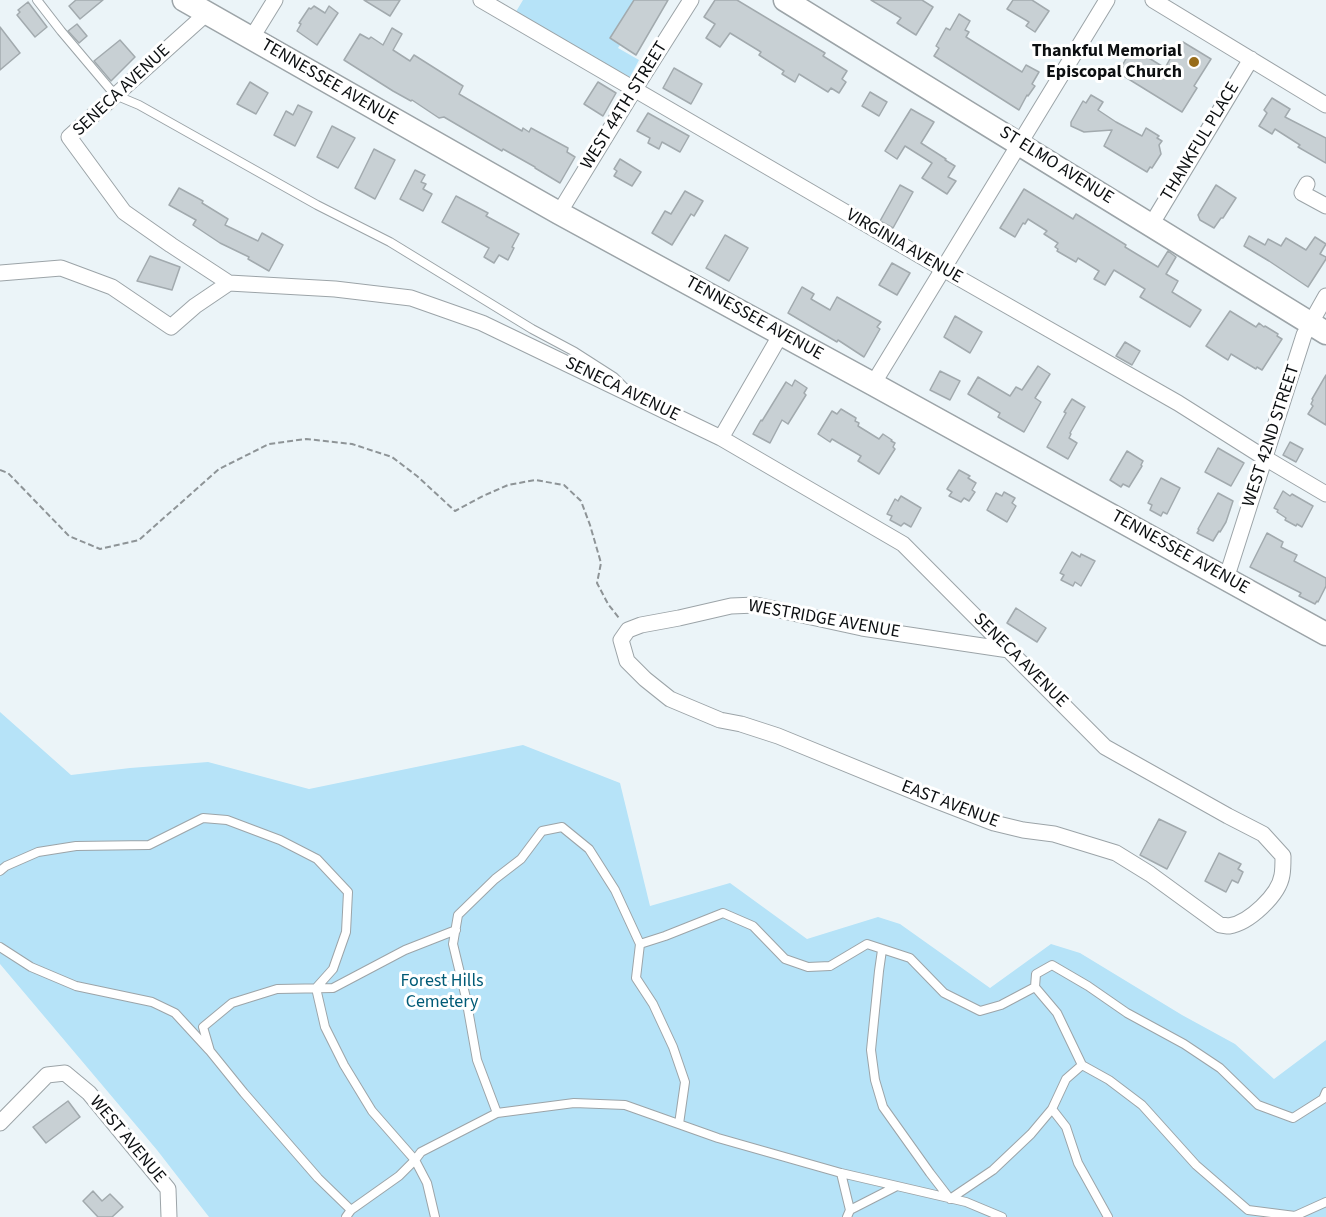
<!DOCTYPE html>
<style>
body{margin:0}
canvas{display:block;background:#ebf4f8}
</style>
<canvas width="1326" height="1217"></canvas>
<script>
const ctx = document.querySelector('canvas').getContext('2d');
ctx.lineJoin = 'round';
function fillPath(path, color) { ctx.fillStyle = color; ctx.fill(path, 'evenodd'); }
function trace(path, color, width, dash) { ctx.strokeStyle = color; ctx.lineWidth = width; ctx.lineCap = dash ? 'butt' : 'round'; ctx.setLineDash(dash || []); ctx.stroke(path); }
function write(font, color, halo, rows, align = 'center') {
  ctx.font = font + ' "Source Sans 3",sans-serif'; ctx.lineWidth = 6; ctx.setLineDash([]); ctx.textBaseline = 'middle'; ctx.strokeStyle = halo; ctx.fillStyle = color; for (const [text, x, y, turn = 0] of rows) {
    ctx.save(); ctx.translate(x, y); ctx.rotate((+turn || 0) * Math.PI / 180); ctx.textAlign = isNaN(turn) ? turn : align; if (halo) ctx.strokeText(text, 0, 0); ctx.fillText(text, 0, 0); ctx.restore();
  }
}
fillPath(new Path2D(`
 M523,0h111l-23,38 9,7 -2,3 21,12 -9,17 -116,-62z
 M0,712l71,63 59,-7 78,-6 101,27 214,-44 97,38 30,123 80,-23 77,56 71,-22 22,7 90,64 61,-44 29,9 102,62 53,29 39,35 52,-39v177h-1117l-52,-67 -157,-186z`), '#b6e3f8');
const building = new Path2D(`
 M76,0h27l-23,19 -11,-13z
 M364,0h36l-10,16z
 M634,0h34l-32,55 -26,-17z
 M715,0h22l88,53 -2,3 24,15 -5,8 4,3 -7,11 -8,-5 -3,4 -29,-18 -4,8 -13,-8 2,-3 -25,-16 2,-3 -31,-19 -10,14 -14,-9 9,-14 -11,-7z
 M871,0h51l11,7 -17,28 -19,-12 4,-5z
 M1013,0h19l17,11 -14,21 -9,-6 3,-4 -22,-13z
 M28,2l19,25 -12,10 -18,-22 3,-3 -2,-2z
 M314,6l11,7 4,-7 9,7 -21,32 -20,-14 4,-7 -2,-1 10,-15 2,1z
 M959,14l11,7 -5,9 4,2 -3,5 56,35 4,-7 13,7 -7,12 3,2 -7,10 -1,-1 -8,15 -85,-54 5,-8 -3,-2 10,-18 4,2z
 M77,24l10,12 -8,7 -11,-12z
 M0,27l20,26 -20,17z
 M392,28l10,6 -9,16 17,11 4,-6 49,31 -4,8 63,37 1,-3 6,4 2,-4 37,20 -1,4 8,5 -15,26 -25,-15v-1l-32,-18 -1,2 -58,-34 -5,1 -27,-18 -1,1 -18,-10 -49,-31 16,-26 9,5 2,-2 12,8z
 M120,40l15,17 -24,24 -17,-20z
 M1183,42l28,17 -17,27 3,2 -15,24 -60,-37 4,-6 -4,-3 6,-11 3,2 5,-7 29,18 12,-22 5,-1z
 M674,68l28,16 -11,20 -28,-16z
 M250,82l18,11 -12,21 -19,-10z
 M598,82l18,11 -13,23 -19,-12z
 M870,92l17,10 -8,14 -17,-10z
 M1091,95l12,7 -5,8 18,12 26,14 4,-8 13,8 -2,2 5,3 -3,4 2,9 -9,14 -2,-1 -3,5 -43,-26 8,-16 -28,2 -13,-6v-4l12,-21 3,2z
 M1272,98l18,11 -5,8 41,21v25l-28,-16 2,-2 -25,-16 -3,5 -13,-8 8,-13 -3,-3z
 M298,105l14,7 -17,34 -21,-11 12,-24 7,4z
 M911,109l23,13 -13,21 25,16 -1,1 10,6 -7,11 8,4 -9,13 -25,-16 10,-15 -27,-17 -8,13 -12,-8z
 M648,113l41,23 -9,16 -18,-10 -3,7 -11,-6 2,-5 -13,-7z
 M332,126l23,12 -17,30 -21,-11z
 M374,149l21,11 -20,39 -20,-11z
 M620,159l21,13 -9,14 -18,-10 3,-5 -3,-2z
 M415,170l10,5 -4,7 5,2 -3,5 9,5 -9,17 -23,-12z
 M900,185l13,7 -20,36 -13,-7z
 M1216,185l20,13 -13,20h-2l-7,10 -14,-8 -2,-5z
 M179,188l24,13 -1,2 26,16 -3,6 33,16 4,-8 21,12 -14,26 -21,-12 1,-2 -29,-14 -27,-18 3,-5 -27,-15z
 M1024,189l49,30 3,-5 50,31 -1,2 33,20 10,-16 8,6 -10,17 12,7 -6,11 29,18 -11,17 -50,-30 5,-8 -31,-19 -9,15 -11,-6 5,-8 -21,-13 -2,4 -19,-11 1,-2 -3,-2 3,-4 -14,-9 3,-3 -19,-12 -3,5 -2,-1 -8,14 -15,-9z
 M685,191l18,10 -9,15 -3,-2 -19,31 -20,-12 13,-22 6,3z
 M456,196l32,17 -2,3 33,18 -7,13 2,1 -6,12 -9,-5 -5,8 -10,-6 5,-9 -47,-26z
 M725,235l23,13 -19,33 -23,-13z
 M1249,236l16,9 3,-6 13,7 5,-8 20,12 9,-13 11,7 -6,10 6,3v2l-18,28 -39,-26 -25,-15z
 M150,256l30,11 -8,23 -35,-9z
 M892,263l18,10 -13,22 -18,-10z
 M802,287l12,7 -3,5 19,11 7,-13 44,25 -4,5 3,2 -16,28 -26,-17 -1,2 -49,-29z
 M1230,311l26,16 3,-4 5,4 1,-1 13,8 -1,2 5,3 -20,31 -5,-3 -1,2 -25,-15 -3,6 -22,-14z
 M955,316l27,16 -12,21 -26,-16z
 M1125,342l15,9 -8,14 -16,-9z
 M1038,366l12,8 -15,24 6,4 -17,30 -26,-15 2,-4 -32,-19 10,-17 32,19 6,-9 6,3z
 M940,371l20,10 -10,19 -20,-10z
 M1326,375v50l-18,-11 5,-8 -2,-2 2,-4 -1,-1z
 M795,380l12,8 -3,5 2,2 -18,29 -6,-4 -12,23 -17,-9 8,-14 1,1 24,-39 6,4z
 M1072,399l13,8 -15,26 1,1 -2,4 8,5 -9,16 -21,-12 19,-34 -2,-1z
 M841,409l15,9 -1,3 4,2 -1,3 21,13 4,-5 9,6 -1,1 4,2 -2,4 2,2 -16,25 -21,-13 3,-5 -29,-17 -2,3 -12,-8 14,-23 5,3z
 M1290,442l13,7 -7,13 -13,-7z
 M1218,448l26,15 -13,23 -26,-14z
 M1127,451l16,10 -2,4 1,1 -13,21 -6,-3 -2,3 -11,-7z
 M959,470l11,6 -2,2 8,5 -4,7 3,2 -6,9 -5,-3 -3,4 -12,-6 3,-4 -5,-3z
 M1161,478l19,10 -13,26 -4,-2 -2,4 -11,-6 2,-5 -4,-2z
 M1283,491l7,5 2,-2 21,12 -11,21 -5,-3 -1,2 -11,-6 1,-2 -9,-6 1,-2 -4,-2z
 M1004,492l11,6 -3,5 4,3 -9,16 -20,-12 9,-17 6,3z
 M1218,493l15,8 -7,21 -6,10 -1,-1 -6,10 -16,-8 2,-3 -1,-1z
 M901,496l20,12 -10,19 -7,-4 -3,3 -11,-6 2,-4 -5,-2 8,-15 3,2z
 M1267,533l16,9 -2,5 16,8 -3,6 32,17v8l-8,16 -1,-1 -2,3 -16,-8 2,-3 -51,-26z
 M1072,552l8,5 1,-3 14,7 -14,25 -6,-4 -2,4 -12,-6 3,-5 -4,-2z
 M1016,608l30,20 -9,14 -30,-19z
 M1159,819l27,13 -19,37 -27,-14z
 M1219,853l22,11 -3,5 5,3 -5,11 -6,-3 -6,12 -21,-11z
 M68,1101l12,16 -34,26 -13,-16z
 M93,1191l9,10 8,-7 13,13 -11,10h-14l-15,-16z`);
fillPath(building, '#c8d0d4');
trace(building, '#a2aaae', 1.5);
const lane = new Path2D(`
 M37,0l24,31 54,64 24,10 178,100 73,37 142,87 43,23 39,25 9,9
 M0,871l6,-5 32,-14 38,-6 73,-1 54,-27 24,2 53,20 37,19 31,33 -2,40 -13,37 -17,19 9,39 19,38 28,46 43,49 -16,16 -48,34 -33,-32 -74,-85 -34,-42 -7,-24 29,-24 45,-14 56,-1 72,-38 51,-20
 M640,944l-4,34 17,26 20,43 12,35 -6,42
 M0,947l31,20 45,19 76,16 23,11 34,37
 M882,950l-3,21 -8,79 4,30 8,27 47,66 20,26 43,-29 38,-36 21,-25 14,-30 16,-14
 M1326,1092l-3,7 -30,19 -35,-13 -38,-37 -36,-24 -57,-31 -39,-27 -36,-21 -16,9 -1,13 22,26 25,52 27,15 33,25 54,60 52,45 47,6 31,-14
 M1052,1109l14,18 12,36 30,54
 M497,1113l-20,-53 -11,-62 -13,-54 5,-29 37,-36 26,-20 21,-28 20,-4 27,22 26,41 25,54 25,-8 58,-23 30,13 32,33 23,8 22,-1 37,-22 43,14 34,35 36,18 21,-6 34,-18
 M841,1173l9,37
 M346,1217l5,-7
 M435,1217l-8,-34 -12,-23 6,-8 76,-39 77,-10 51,2 93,33 123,35 125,29 36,15
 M847,1217l3,-7 45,-23`);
const street = new Path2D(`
 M481,0l462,269 235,134 87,55 61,36
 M1153,0l173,105
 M207,13l-138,124 55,75 47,33 58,38 106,6 76,9 71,25 239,115 182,106 202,203 123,69 35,18 20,22c0,7 0,14 -1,19 -3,20 -33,48 -53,51 -3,0 -6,-1 -9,-1l-70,-51 -34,-21 -62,-19 -31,-4 -29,-7 -62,-24 -154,-63 -37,-12 -21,-4 -50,-21 -25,-20 -18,-18 -6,-21 7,-10 13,-5 38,-7 52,-12 25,-1 106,23 147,22
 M251,39l24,-39
 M1307,184l-5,9 24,13
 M559,213l75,-123 57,-90
 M1151,225l100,-166
 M0,273l61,-5 51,19 59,40 24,-21 34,-23
 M873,384l234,-384
 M721,438l60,-104
 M1226,579l78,-244 22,-39
 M0,1123l47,-48 18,-2 24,20 79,96 1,28`);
const secondary = new Path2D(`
 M184,0l375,213 314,171 453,250
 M785,0l541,333`);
trace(lane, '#9ca4a8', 10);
trace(street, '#9ca4a8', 17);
trace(secondary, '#9ca4a8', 25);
trace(new Path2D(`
 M0,470l8,3 61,63 31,13 39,-9 80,-71 50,-25 37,-5 46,5 40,13 25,19 38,35 28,-15 25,-11 27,-5 29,5 17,16 9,24 11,38 -4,20 11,21 11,14`), '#8e9497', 2, [6, 3]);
trace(lane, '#fff', 8);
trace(street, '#fff', 15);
trace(secondary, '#fff', 22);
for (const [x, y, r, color] of [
 [1194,62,6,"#986c1a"]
]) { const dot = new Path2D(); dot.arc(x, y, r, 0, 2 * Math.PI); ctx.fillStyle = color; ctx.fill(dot); trace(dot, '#fff', 2); }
write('bold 18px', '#0c0f11', '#fff', [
 ["Thankful Memorial",1182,52],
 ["Episcopal Church",1182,73]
], 'right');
write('18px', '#0c0f11', '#fff', [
 ["TENNESSEE AVENUE",329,83,30],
 ["SENECA AVENUE",122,91,-43],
 ["WEST 44TH STREET",625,106,-58],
 ["THANKFUL PLACE",1201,142,-59],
 ["ST ELMO AVENUE",1056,166,32],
 ["VIRGINIA AVENUE",904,247,30],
 ["TENNESSEE AVENUE",754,319,29],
 ["SENECA AVENUE",622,390,26],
 ["WEST 42ND STREET",1272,436,-72],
 ["TENNESSEE AVENUE",1180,553,29],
 ["WESTRIDGE AVENUE",824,620,10],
 ["SENECA AVENUE",1020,661,45],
 ["EAST AVENUE",950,805,21],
 ["WEST AVENUE",127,1140,50]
]);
write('18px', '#005a76', '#fff', [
 ["Forest Hills",442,982],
 ["Cemetery",442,1003]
]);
</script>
